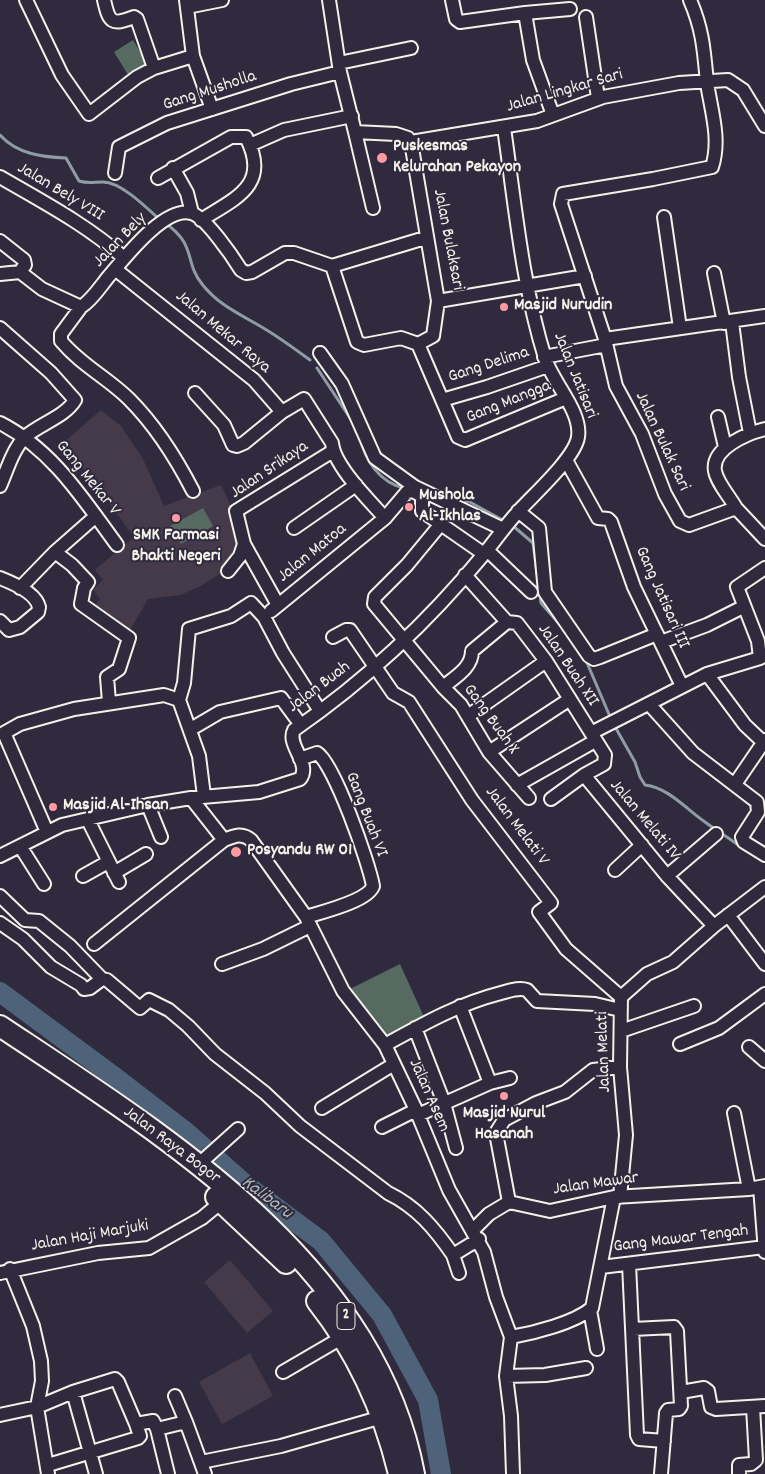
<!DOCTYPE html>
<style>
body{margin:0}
canvas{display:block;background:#2f2a3d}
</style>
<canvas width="765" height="1474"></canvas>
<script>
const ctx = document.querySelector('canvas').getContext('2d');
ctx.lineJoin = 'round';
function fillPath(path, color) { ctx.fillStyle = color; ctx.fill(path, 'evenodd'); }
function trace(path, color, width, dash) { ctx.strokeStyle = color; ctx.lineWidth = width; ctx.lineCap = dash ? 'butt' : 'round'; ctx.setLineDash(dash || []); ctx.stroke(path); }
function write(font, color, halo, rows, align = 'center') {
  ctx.font = font + ' Dekko,sans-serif'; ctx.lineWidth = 4; ctx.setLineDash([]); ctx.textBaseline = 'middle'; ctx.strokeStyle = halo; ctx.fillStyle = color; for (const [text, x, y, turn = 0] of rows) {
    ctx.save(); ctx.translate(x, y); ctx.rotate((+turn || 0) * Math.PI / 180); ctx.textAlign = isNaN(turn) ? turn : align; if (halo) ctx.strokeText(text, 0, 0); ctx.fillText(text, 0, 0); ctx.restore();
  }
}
fillPath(new Path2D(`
 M101,410l20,16 22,33 21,47 57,-21 11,23 6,40 -4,13 -14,13 -21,13 -19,8 -32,4 -18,31h-4l-32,-23 6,-8 -7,-10 10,-9 -8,-10 39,-33 -70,-95z
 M230,1260l43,51 -26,22 -43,-51z
 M250,1353l23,43 -51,28 -23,-42z`), '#443a49');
fillPath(new Path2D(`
 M133,40l16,26 -19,12 -16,-26z
 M203,508l10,18 -32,18 -11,-18z
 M400,964l24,53 -39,24 -37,-51z`), '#576a62');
trace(new Path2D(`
 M0,135c17,19 42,22 66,23l13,23c9,3 15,1 24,1 18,0 44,26 57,38
 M165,223c32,22 19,39 37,61 17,22 40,31 63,45 15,9 30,20 45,31
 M317,368l35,53
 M360,438c5,22 20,45 44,50
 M461,504l7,-3 38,21
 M512,525l21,18 8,60 21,24
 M585,658l26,61
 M614,725l21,37 5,15 5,8c24,3 41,24 60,37 12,9 24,16 36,25`), '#909ba5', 3);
trace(new Path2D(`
 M0,992l116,86 70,54 60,53 75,56 61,74 46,85 13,74`), '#4e6279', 20);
const minor = new Path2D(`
 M26,0l36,75 27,39 48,-37 17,-9 39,-12 -7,-56
 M104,0c5,22 7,26 30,17l3,2 17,49
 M329,0l11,72 15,60 41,2 12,4 3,4 27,159 -5,35 -15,8 40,93 7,3 101,-42
 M452,0l4,19 4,3 65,-9 8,47 20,55
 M690,0c13,30 14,51 17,83 4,27 14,56 5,84l-59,12 -90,15 -2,10 44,135 11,47 26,48 23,60 15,27 9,4 47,-17 29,31
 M187,7l35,-7
 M525,13l45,-4
 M586,17l12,81
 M193,56l19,53
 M339,63l72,-15
 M355,132l18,76
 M411,142l126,-21 66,-24 76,-14 49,-3 15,10 22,36
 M250,145l34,-15 68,-14
 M173,168l14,25 5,20
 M115,173l4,-26 48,-24 124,-39 49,-12
 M0,177c43,25 87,48 124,81
 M158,178l73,-41h15c25,48 -10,61 -45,83
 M664,217l16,111
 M0,241l24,19 1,5 -5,7
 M332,266l25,76 7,3 37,-7 17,6
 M115,269l139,111 28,32 22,-13 28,44c2,23 38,58 53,75l22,-26 6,-1 9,5v15l62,43
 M714,273l10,50
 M0,274l20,-2 22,17 39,18c11,-7 19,-20 28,-31 15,-17 55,-70 82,-63 14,3 42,44 50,57l5,3 6,-1 33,-19h9l38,13 93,-28
 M438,301l147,-25
 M81,307l-20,27v7c20,24 47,37 68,58 26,26 47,59 64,92
 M732,322l7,55 11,56
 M0,328l51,45 24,27c-10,17 -36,24 -50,37 -12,12 -18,33 -25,49
 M605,339l160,-23
 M320,353l22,31 33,74 40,29 88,42
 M544,357l62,-12
 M195,393l29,32 9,20 4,1 7,-3 38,-31
 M442,400l45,-13 61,-21
 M718,417l7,30
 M0,423c53,27 83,76 117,122
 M566,460l32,58 10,1 3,3 23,65 48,99
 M736,508c-6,-11 -19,-25 -21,-37 -4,-23 33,-38 50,-42
 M518,511l21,17 6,64 44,64 5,3 6,-2 57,-23
 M440,525l-33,40 -32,32 -1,7 69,83 18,18 28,47 40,46
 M294,528l62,-43
 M487,550l44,42
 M55,552l17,13 16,17 -4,6 -3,16 48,34 -10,31 -12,8 2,25
 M228,571l12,-15 4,-12
 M465,575l42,47 10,1 29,38 59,94 -1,9 -20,11 83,101 47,50
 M0,578c13,5 36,15 39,29l-1,5 -18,15 -11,3 -9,-9
 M20,588l35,-36 41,-36
 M278,605l-34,-61 -8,-33 97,-60
 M271,611l114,-93
 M333,637l13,-7h4l43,63 16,9 63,98 79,103 -12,9 27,37 55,48
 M661,642l46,-17 36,-18
 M707,674l38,51 18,17
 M443,687c12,-10 29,-19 29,-36l35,-29
 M179,700l5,-17 5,-54 42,-13 20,-13 13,14 19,36 37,58
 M179,700l20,56 5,40
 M649,704l44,49 64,49 1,10 -16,25 2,5 21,13
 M468,716l78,-55
 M191,729l29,-17 61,-14 20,27
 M591,733l116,-59 53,-16 -2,-17 -21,-54 28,-19
 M489,752l81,-53
 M300,759l17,-6c17,10 52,110 56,133 -5,15 -51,26 -67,31
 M735,784l30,-44
 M517,785l78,-44
 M191,798l33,42c10,-4 18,-8 27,0l55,77 37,74 42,54 31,65 33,80 35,62 12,45 15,40 -5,39 5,40 2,58
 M551,799l33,-24
 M148,805l13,32
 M88,820l31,62
 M47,832l-43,-99 16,-9 54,-15 90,-14 15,5
 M20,846l24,38
 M0,856l62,-31 86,-20 43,-7 68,-6 41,-13c12,-15 -14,-34 -6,-49 71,-49 135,-109 190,-176 11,-13 21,-28 33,-41 15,-17 58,-55 61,-76 4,-26 -26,-55 -33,-79 -23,-74 -30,-154 -41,-230
 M615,870l27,-25
 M114,873l32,-19
 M83,876l25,-14
 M667,876l49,-42
 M0,896l25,24 14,1 31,25 32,33
 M728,915l37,49
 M0,923l23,16 28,28 30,18 3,4 6,-1 12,-9
 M94,944l130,-104
 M222,964l41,-15 47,-23
 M102,979l5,1 33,28 9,-8 20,10 19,16 27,28 50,39 35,33 88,67c29,14 47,36 65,62l26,-16
 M460,1006l30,77
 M415,1028l29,75 12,45
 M621,1031l73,-25
 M680,1044l39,-16 46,-34
 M385,1045c38,-21 73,-41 116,-52 8,-2 18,-6 26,-3l10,11 58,3 25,6
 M749,1047l16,14
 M322,1108l72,-44
 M734,1113l15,76
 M418,1115l72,-32 20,-5
 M382,1127l34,-17
 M198,1165l40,-36
 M760,1187l5,65
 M620,1197l6,-62 -6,-68 1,-70 26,-23 26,-12 41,-36 51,-39
 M509,1202l-13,-69 8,-13 32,-17 29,-11 28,-22 27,-3
 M473,1230l16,-16 20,-12 41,9 64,-14 135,-8 16,-3
 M453,1255l6,18
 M629,1264l8,171 2,4 25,2
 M601,1267l164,-20
 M10,1269l23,57 8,35 1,20 -5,26 11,67
 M0,1273l98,-20 51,-5 53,-30 23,-19
 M590,1310l7,39
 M633,1329l41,-2 3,4 4,75 -2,3 -11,1 -2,3 -5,61
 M511,1337c23,-4 63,-14 81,-29l22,-111
 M283,1372l60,-35
 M506,1376l39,-1 41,-7
 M73,1392l23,82
 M681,1392l23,-4 4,3 3,16 5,2 49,-3
 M175,1396l11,26
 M0,1415l37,-8 36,-15 42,-13 3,3 18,42
 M157,1429l29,-7 19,52
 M201,1462l80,-16 101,-29
 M48,1465l90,-27 2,-2 -4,-12 17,-3 4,8 11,45
 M739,1474v-9l12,-1 5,-4 -3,-53`);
const trunk = new Path2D(`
 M0,1026c165,110 374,237 414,448
 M216,1197l70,66
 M317,1301c40,51 67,110 82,173`);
trace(minor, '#f4f1e8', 16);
trace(trunk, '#f4f1e8', 24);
trace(minor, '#2f2a3d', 12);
trace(trunk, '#2f2a3d', 20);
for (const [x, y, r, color] of [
 [382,158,6,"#ff9aa2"],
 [504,307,5,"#ff9aa2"],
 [409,507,5,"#ff9aa2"],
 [176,518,5,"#ff9aa2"],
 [53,807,5,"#ff9aa2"],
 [236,852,6,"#ff9aa2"],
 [504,1096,5,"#ff9aa2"]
]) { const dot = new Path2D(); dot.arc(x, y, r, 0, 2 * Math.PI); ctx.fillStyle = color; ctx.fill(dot); trace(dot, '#2f2a3d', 2); }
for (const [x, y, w] of [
 [346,1316,18]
]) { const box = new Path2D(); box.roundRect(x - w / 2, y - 13.5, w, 27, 4); ctx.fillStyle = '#2f2a3d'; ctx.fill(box); trace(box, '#f4f1e8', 1); }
write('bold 16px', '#f4f1e8', null, [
 ["2",346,1316]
]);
write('18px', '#f4f1e8', '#2f2a3d', [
 ["Gang Musholla",210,92,-18],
 ["Jalan Lingkar Sari",565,92,-16],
 ["Jalan Bely VIII",60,193,31],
 ["Jalan Bulaksari",447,240,79],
 ["Jalan Bely",121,241,-46],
 ["Jalan Mekar Raya",222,333,40],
 ["Gang Delima",489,366,-18],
 ["Jalan Jatisari",574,376,68],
 ["Gang Mangga",509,403,-22],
 ["Jalan Bulak Sari",661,442,65],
 ["Jalan Srikaya",270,471,-34],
 ["Gang Mekar V",87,479,51],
 ["Jalan Matoa",313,554,-39],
 ["Gang Jatisari III",661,598,66],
 ["Jalan Buah XII",567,666,56],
 ["Jalan Buah",320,688,-37],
 ["Gang Buah X",490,720,54],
 ["Gang Buah VI",365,815,69],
 ["Jalan Melati IV",644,821,50],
 ["Jalan Melati V",516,827,53],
 ["Jalan Melati",605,1052,-92],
 ["Jalan Asem",428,1096,66],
 ["Jalan Raya Bogor",171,1146,37],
 ["Jalan Mawar",596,1185,-8],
 ["Jalan Haji Marjuki",90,1237,-10],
 ["Gang Mawar Tengah",681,1240,-7]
]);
write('bold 18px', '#f4f1e8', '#2f2a3d', [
 ["Puskesmas",393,148],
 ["Kelurahan Pekayon",393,169],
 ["Masjid Nurudin",514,307],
 ["Mushola",419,497],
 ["Al-Ikhlas",419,518],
 ["SMK Farmasi",176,537,"center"],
 ["Bhakti Negeri",176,558,"center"],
 ["Masjid Al-Ihsan",63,807],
 ["Posyandu RW 01",247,852],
 ["Masjid Nurul",504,1115,"center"],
 ["Hasanah",504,1136,"center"]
], 'left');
write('italic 19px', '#b2b8bc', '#2f2a3d', [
 ["Kalibaru",266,1199,37]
]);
</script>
